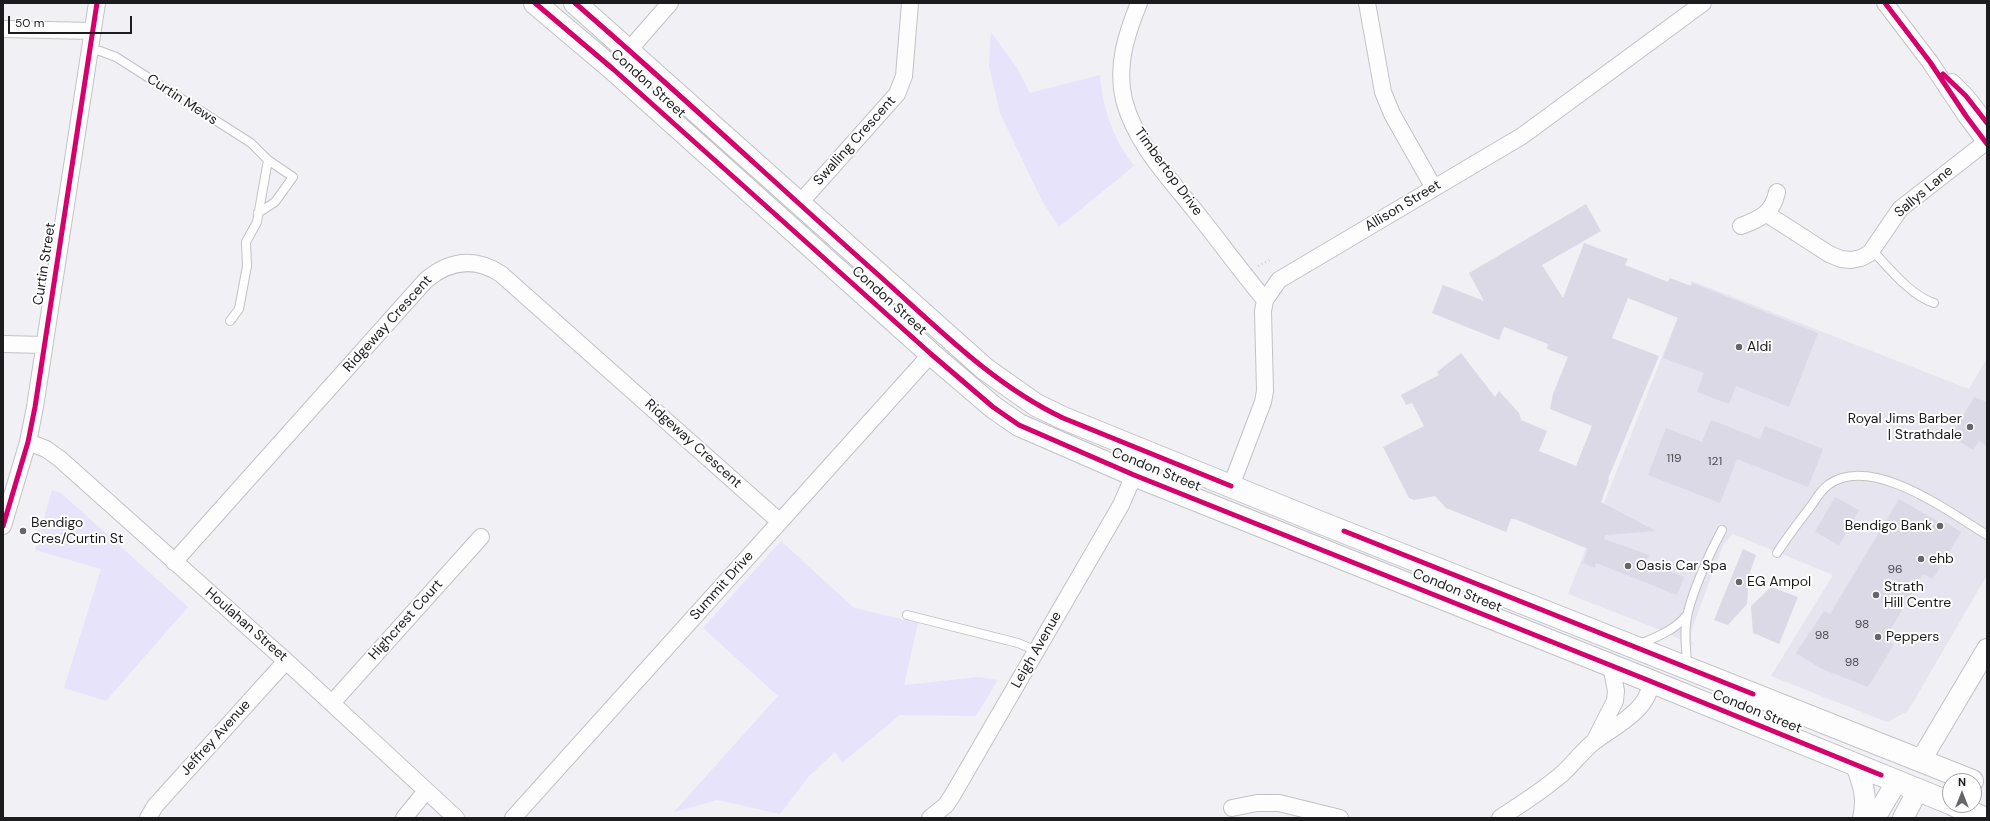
<!DOCTYPE html>
<style>
body{margin:0}
#map{position:relative;width:1990px;height:821px;overflow:hidden;background:#f0f0f5;font-family:"DM Sans",sans-serif}
canvas{display:block}
.frame{position:absolute;inset:0;border:4px solid #1c1c1f;pointer-events:none}
.north{position:absolute;left:1942px;top:773px;width:40px;height:40px;box-sizing:border-box;background:#fff;border:1px solid #a4a4a5;border-radius:50%;rotate:0deg;font-size:11px;font-weight:700;line-height:16px;text-align:center;color:#1c1c1f}
.north::after{content:'';display:block;margin:auto;width:14px;height:18px;background:#66666a;clip-path:polygon(50% 0,100% 100%,50% 72%,0 100%)}
.scale{position:absolute;left:8px;top:16px;width:124px;height:18px;box-sizing:border-box;border:2px solid #1c1c1f;border-top:0;padding-left:5px;font-size:12px;line-height:14px;white-space:nowrap;color:#1c1c1f;-webkit-text-stroke:3px #fff;paint-order:stroke}
</style>
<div id="map">
<canvas width="1990" height="821"></canvas>
<div class="frame"></div>
<div class="north">N</div>
<div class="scale">50 m</div>
</div>
<script>
const ctx = document.querySelector('canvas').getContext('2d');
ctx.lineJoin = 'round';
function fillPath(path, color) { ctx.fillStyle = color; ctx.fill(path, 'evenodd'); }
function trace(path, color, width, dash) { ctx.strokeStyle = color; ctx.lineWidth = width; ctx.lineCap = dash ? 'butt' : 'round'; ctx.setLineDash(dash || []); ctx.stroke(path); }
function write(font, color, halo, rows, align = 'center') {
  ctx.font = font + ' "DM Sans",sans-serif'; ctx.lineWidth = 4; ctx.setLineDash([]); ctx.textBaseline = 'middle'; ctx.strokeStyle = halo; ctx.fillStyle = color; for (const [text, x, y, turn = 0] of rows) {
    ctx.save(); ctx.translate(x, y); ctx.rotate((+turn || 0) * Math.PI / 180); ctx.textAlign = isNaN(turn) ? turn : align; if (halo) ctx.strokeText(text, 0, 0); ctx.fillText(text, 0, 0); ctx.restore();
  }
}
fillPath(new Path2D(`
 M1692,281l277,108 18,-31v217l-79,136 -21,11 -116,-46 62,-101 -100,-41 -10,11 -30,81 -2,8v7l4,5 -37,-17 -90,-35z`), '#e5e4ef');
fillPath(new Path2D(`
 M991,32l26,36 13,25 70,-18c3,35 13,63 34,91l-75,61 -17,-26 -42,-88 -11,-47z
 M52,490l9,3 127,114 -82,94 -42,-13 37,-119 -66,-19z
 M781,541l73,67 64,15 -14,62 75,-8 19,3 -22,36 -76,-1 -58,48 -7,-11 -26,24 -29,38 -63,-14 -43,12 104,-116 -75,-68z`), '#e7e3fa');
fillPath(new Path2D(`
 M1586,204l15,27 -59,34 21,33 21,-55 44,16 -3,6 43,17 2,-4 21,8 1,-3 126,50 -29,74 -53,-21 -7,18 -32,-12 7,-19 -41,-15 15,-40 -50,-20 -16,40 47,18 -51,123 1,1 -8,22 55,29 -51,4 -1,4 45,16 -3,7 38,15 -7,18 -81,-32 -1,5 -12,-5 5,-14 -73,-30h-4l-5,13 -60,-24 -11,-12 -21,4 -5,-2 -26,-51 41,-21 -12,-23 -6,2 -5,-10 38,-20 -2,-3 24,-19 34,44 4,-6 20,22 2,7 26,11 -8,20 37,15 16,-40 -42,-17 3,-15 15,-37 -21,-8 1,-5 -44,-17 -5,13 -67,-27 11,-28 41,16 -15,-28z
 M1974,397l13,5v44l-8,-5 -6,9 -22,-14z
 M1711,420l49,19 5,-13 58,23 -15,38 -71,-28 -17,44 -72,-28 18,-47 36,14z
 M1835,497l24,13 -20,35 -24,-13z
 M1899,499l45,26 1,-3 16,10 -28,47 -10,-5 -38,65 9,5 -26,43 -46,-18 -26,-16 28,-42 6,3z
 M1743,549l13,6 -7,20 -2,29 -19,21 -14,-5z
 M1771,587l27,10 -19,47 -26,-11 -2,-27z`), '#dbd9e5');
const service = new Path2D(`
 M90,50l10,1 16,6 135,86 17,17 25,17 -18,25 -17,11
 M1872,250c17,18 39,46 62,53
 M230,321l9,-12 8,-43 -1,-24 11,-20 11,-62
 M1777,553c10,-16 22,-31 34,-47 5,-7 9,-15 17,-21 43,-32 121,27 159,50
 M907,615l111,28 19,8
 M1638,645c18,-8 36,-14 49,-30
 M1687,667c0,-14 -3,-29 -1,-43 2,-24 24,-72 36,-94`);
const minor = new Path2D(`
 M1139,3c-13,32 -23,63 -15,97 11,43 45,78 72,112 23,29 45,59 69,88
 M1367,3l16,89 9,22 42,74
 M1885,3l45,59 36,54 21,28
 M3,29l90,2
 M629,50l41,-47
 M1952,82l14,14 21,27
 M799,204l98,-110 7,-18 6,-73
 M1767,214l62,40 12,5 10,1 10,-2 9,-5 30,-44 86,-67
 M1741,226c19,-7 32,-13 36,-34
 M3,344l41,1
 M28,442l18,7 14,10 226,202 170,157
 M1231,486l32,-84 2,-11 -2,-80 2,-11 14,-20 243,-144 181,-133
 M3,526l25,-84 7,-35 62,-404
 M174,562l252,-282c24,-20 49,-23 75,-6l279,248
 M332,703l149,-166
 M1595,740l20,-39 1,-10 -5,-26
 M1232,808l25,-5h22l61,15
 M148,818l7,-12 131,-145
 M404,818l22,-27
 M513,818l418,-464
 M930,818l16,-13 6,-9 169,-291 13,-30
 M1500,818c21,-14 44,-28 63,-45 11,-10 20,-23 32,-32 19,-14 57,-33 55,-60`);
const tertiary = new Path2D(`
 M1921,760l66,-111
 M1856,765c7,19 12,33 7,53
 M1875,818l22,-37
 M1903,818l15,-28`);
const secondary = new Path2D(`
 M535,3l78,66 318,285 62,53 26,18 115,50 516,206 300,122
 M575,3l410,366 51,36 27,13 256,104 653,259
 M1954,805l30,13`);
trace(service, '#c2c2c6', 10);
trace(minor, '#c2c2c6', 18);
trace(tertiary, '#c2c2c6', 22);
trace(secondary, '#c2c2c6', 24);
trace(new Path2D(`
 M1258,266l12,-6`), '#d0d0d2', 2.5, [1, 3]);
trace(service, '#fdfdfe', 8);
trace(minor, '#fdfdfe', 16);
trace(tertiary, '#fdfdfe', 20);
trace(secondary, '#fdfdfe', 22);
trace(new Path2D(`
 M535,3l78,66 318,285 62,53 26,18 115,50 516,206 231,94
 M575,3c102,88 200,180 300,269 59,52 116,112 188,146l168,68
 M1885,3l45,59 36,54 21,28
 M1943,74l23,22 21,27
 M3,526l25,-84 7,-35 62,-404
 M1344,531l409,163`), '#d6006c', 5);
for (const [x, y, r, color] of [
 [1739,347,4,"#66666a"],
 [1970,427,4,"#66666a"],
 [1940,526,4,"#66666a"],
 [23,531,4,"#66666a"],
 [1921,559,4,"#66666a"],
 [1628,566,4,"#66666a"],
 [1739,582,4,"#66666a"],
 [1876,595,4,"#66666a"],
 [1878,637,4,"#66666a"]
]) { const dot = new Path2D(); dot.arc(x, y, r, 0, 2 * Math.PI); ctx.fillStyle = color; ctx.fill(dot); trace(dot, '#fff', 1.5); }
write('12px', '#4d4c52', null, [
 ["119",1674,459],
 ["121",1715,462],
 ["96",1895,570],
 ["98",1862,625],
 ["98",1822,636],
 ["98",1852,663]
]);
write('14px', '#1c1c1f', '#fff', [
 ["Condon Street",648,84,42],
 ["Curtin Mews",182,100,33],
 ["Swalling Crescent",855,141,-48],
 ["Timbertop Drive",1168,172,54],
 ["Sallys Lane",1924,192,-40],
 ["Allison Street",1403,206,-31],
 ["Curtin Street",45,264,-81],
 ["Condon Street",889,301,42],
 ["Ridgeway Crescent",388,324,-48],
 ["Ridgeway Crescent",693,444,42],
 ["Condon Street",1156,470,22],
 ["Summit Drive",722,586,-48],
 ["Condon Street",1457,591,22],
 ["Highcrest Court",406,620,-48],
 ["Houlahan Street",246,625,41],
 ["Leigh Avenue",1037,650,-60],
 ["Condon Street",1757,712,22],
 ["Jeffrey Avenue",216,738,-48]
]);
write('14px', '#1c1c1f', '#fff', [
 ["Aldi",1747,347],
 ["Royal Jims Barber",1962,419,"right"],
 ["| Strathdale",1962,435,"right"],
 ["Bendigo",31,523],
 ["Cres/Curtin St",31,539],
 ["Bendigo Bank",1932,526,"right"],
 ["ehb",1929,559],
 ["Oasis Car Spa",1636,566],
 ["EG Ampol",1747,582],
 ["Strath",1884,587],
 ["Hill Centre",1884,603],
 ["Peppers",1886,637]
], 'left');
</script>
